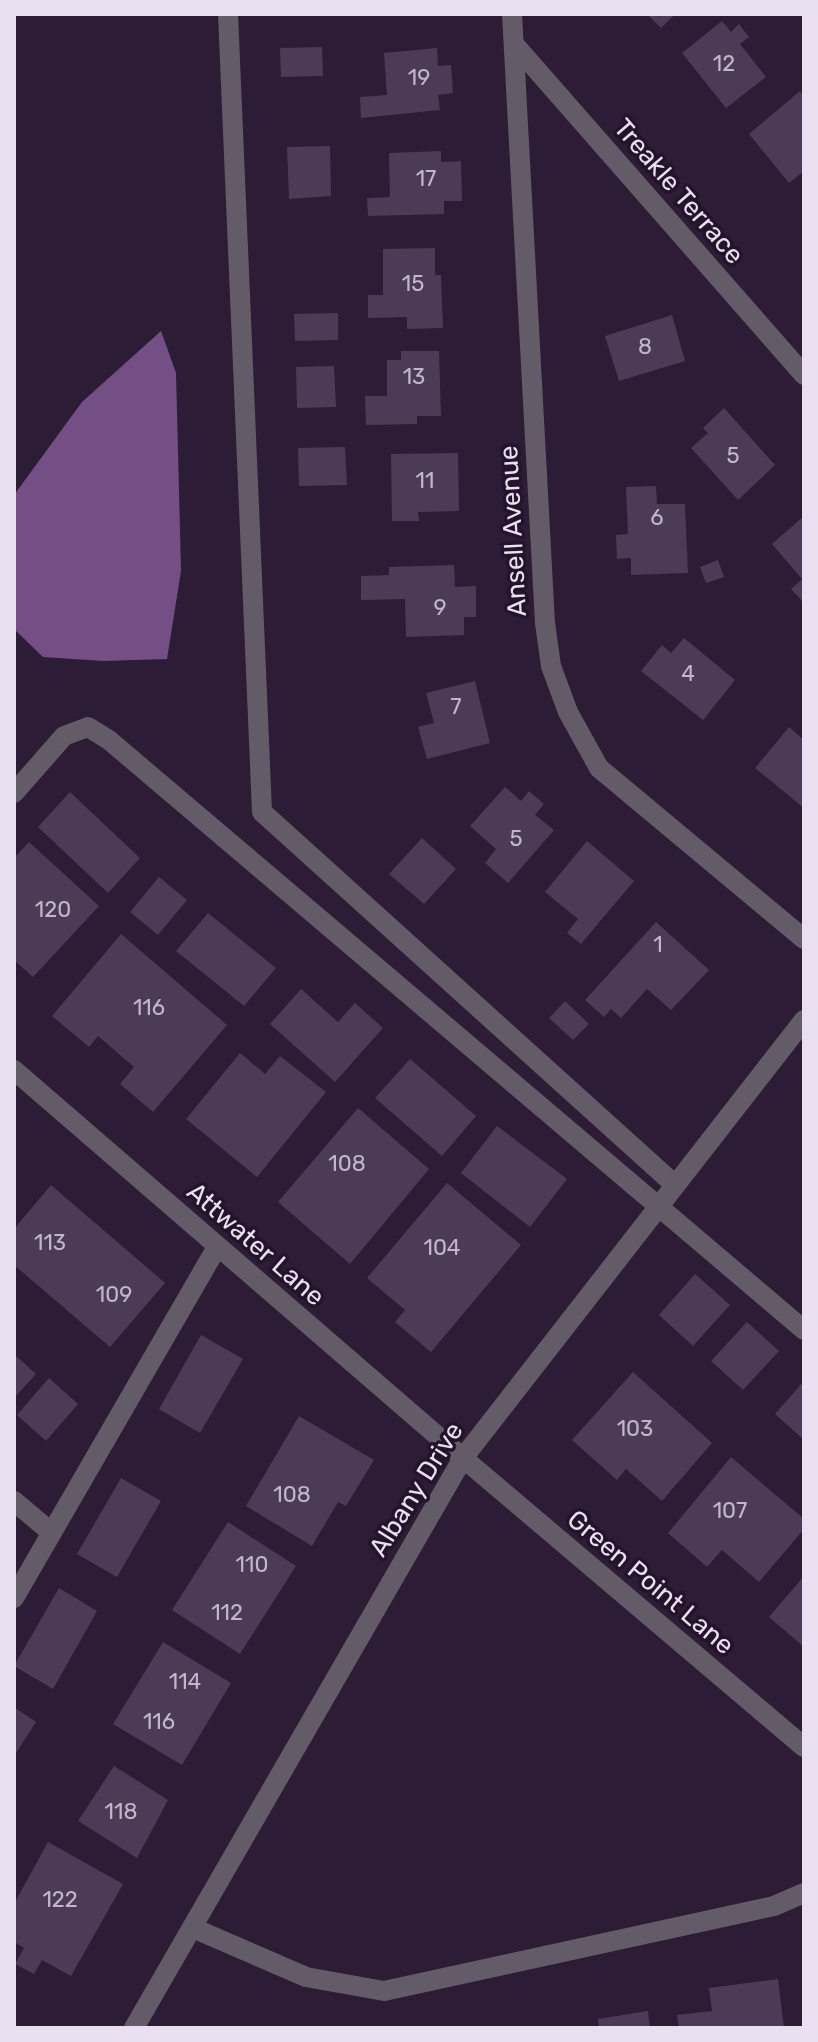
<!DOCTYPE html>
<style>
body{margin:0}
#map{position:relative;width:818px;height:2042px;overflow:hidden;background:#2d1c35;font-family:Rubik,sans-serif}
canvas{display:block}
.frame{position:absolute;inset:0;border:16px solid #eadff0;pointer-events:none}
</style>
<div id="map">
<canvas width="818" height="2042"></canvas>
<div class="frame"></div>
</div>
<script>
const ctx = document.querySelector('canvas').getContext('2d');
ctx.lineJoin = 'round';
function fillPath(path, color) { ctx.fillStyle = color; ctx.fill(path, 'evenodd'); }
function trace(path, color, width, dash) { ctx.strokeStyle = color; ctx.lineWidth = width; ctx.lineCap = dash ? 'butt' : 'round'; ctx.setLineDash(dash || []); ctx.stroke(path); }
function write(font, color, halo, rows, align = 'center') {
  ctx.font = font + ' Rubik,sans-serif'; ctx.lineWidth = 7; ctx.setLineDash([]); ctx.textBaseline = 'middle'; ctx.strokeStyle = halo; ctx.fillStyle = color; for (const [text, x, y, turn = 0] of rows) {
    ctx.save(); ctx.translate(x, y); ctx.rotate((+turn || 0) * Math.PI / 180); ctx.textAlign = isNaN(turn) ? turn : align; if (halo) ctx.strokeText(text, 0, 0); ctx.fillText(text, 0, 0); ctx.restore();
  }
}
fillPath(new Path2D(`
 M161,331l15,42 5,198 -14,88 -63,2 -61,-4 -29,-28v-134l68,-93z`), '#734f85');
fillPath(new Path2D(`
 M647,14h28l-14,14z
 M722,21l9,11 8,-8 10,13 -9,7 26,33 -40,31 -44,-55z
 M322,47l1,29 -42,1 -1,-29z
 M437,48l1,18 13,-1 2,28 -15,2 2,15 -79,8 -1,-21 27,-2 -3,-42z
 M800,91l4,5v75l-15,12 -40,-49z
 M330,146l1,50 -42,3 -2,-52z
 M441,151v11l20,-1 1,40h-18v13l-76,2 -1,-18 23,-1 -1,-44z
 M435,248v27h6l2,53 -36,1v-12l-39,1v-23h15v-46z
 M338,313v27l-43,1 -1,-27z
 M672,315l13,46 -66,20 -14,-45z
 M401,351h38l2,65h-24v8l-51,1 -1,-29h22v-36h14z
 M334,366l2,41 -39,1 -1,-41z
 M724,408l51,57 -37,35 -47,-52 17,-15 -5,-5z
 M345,447l2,38 -48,1 -1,-38z
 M458,453l1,58 -41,1 1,9h-27l-1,-67z
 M656,486l1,18h28l3,69 -57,2v-17l-14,1 -1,-24 12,-1 -2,-47z
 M804,516v87l-13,-14 11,-10 -30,-35z
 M718,560l6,17 -18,6 -6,-16z
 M454,565l1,22 21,-1v31h-12v18l-58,2 -1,-38 -44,1v-24l28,-1v-8z
 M684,638l51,42 -32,40 -62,-49 21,-26 9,8z
 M475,681l15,62 -63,16 -9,-32 16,-4 -8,-30z
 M789,727l15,13v68l-49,-40z
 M505,787l16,14 8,-10 15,13 -9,11 19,15 -46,53 -23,-20 11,-14 -26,-23z
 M70,792l70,66 -32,35 -70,-66z
 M422,838l34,31 -32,35 -35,-30z
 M587,841l47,40 -53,63 -14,-11 11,-14 -33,-27z
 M29,842l70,64 -66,71 -19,-17v-102z
 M159,877l28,23 -29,35 -28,-23z
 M208,913l68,55 -32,38 -68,-55z
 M656,922l53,48 -38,40 -24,-21 -26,29 -10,-9 -7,8 -19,-17z
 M121,934l106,91 -74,87 -33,-28 14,-17 -36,-31 -9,11 -37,-31z
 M301,989l37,33 17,-19 28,25 -48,54 -65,-58z
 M565,1001l24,23 -16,16 -24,-22z
 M240,1053l25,21 15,-18 46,36 -69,85 -71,-58z
 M410,1059l66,57 -34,40 -67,-58z
 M358,1108l71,61 -79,95 -72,-62z
 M497,1126l70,53 -37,48 -69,-54z
 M447,1183l74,62 -90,107 -36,-30 10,-12 -38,-32z
 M51,1185l114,98 -55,64 -96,-82v-36z
 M695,1274l35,31 -37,41 -34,-31z
 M747,1322l32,29 -36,39 -32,-29z
 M201,1335l42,24 -43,74 -41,-24z
 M14,1354l22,20 -22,24z
 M633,1372l79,71 -50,58 -36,-32 -9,11 -45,-40z
 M49,1378l29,26 -32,37 -29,-26z
 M804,1381v59l-29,-26z
 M299,1416l75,44 -28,46 -8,-4 -26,44 -66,-40z
 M731,1457l73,62v10l-45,53 -37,-32 -15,17 -39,-34z
 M121,1478l40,23 -44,76 -40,-23z
 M228,1522l68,44 -56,88 -68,-44z
 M804,1576v71l-35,-30z
 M59,1588l38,23 -44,78 -39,-23z
 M163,1642l68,41 -49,82 -69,-41z
 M14,1707l22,15 -22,34z
 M114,1766l54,34 -31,58 -59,-37z
 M48,1842l75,42 -52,92 -29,-16 -8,14 -19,-10 9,-16 -10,-6v-38z
 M778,1979l6,49h-105l-2,-13 35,-4 -3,-23z
 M648,2011l2,17h-51l-1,-9z`), '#4c3b56');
trace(new Path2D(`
 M228,14l34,798 413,373
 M14,793l50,-57 24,-9 21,13 695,590
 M14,1501l38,32
 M14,1598l203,-351`), '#645b68', 20);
trace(new Path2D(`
 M512,14l33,609 6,43 17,46 31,56 205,171
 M514,44l290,331
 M14,1070l449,388 341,289
 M193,1928l113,49 78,14 390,-85 30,-13
 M134,2028l329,-570 341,-438`), '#645b68', 20);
write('22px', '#c2b6ca', null, [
 ["12",724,65],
 ["19",419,79],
 ["17",426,180],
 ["15",413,285],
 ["8",645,348],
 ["13",414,378],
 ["5",733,457],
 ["11",425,482],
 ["6",657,519],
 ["9",440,609],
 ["4",688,675],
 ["7",456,708],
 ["5",516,840],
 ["120",53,911],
 ["1",658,946],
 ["116",149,1009],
 ["108",347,1165],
 ["113",50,1244],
 ["104",442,1249],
 ["109",114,1296],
 ["103",635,1430],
 ["108",292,1496],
 ["107",730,1512],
 ["110",252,1566],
 ["112",227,1614],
 ["114",185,1683],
 ["116",159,1723],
 ["118",121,1813],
 ["122",60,1901]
]);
write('26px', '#eadff0', '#23132b', [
 ["Treakle Terrace",678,192,49],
 ["Ansell Avenue",514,531,-93],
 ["Attwater Lane",255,1245,41],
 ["Albany Drive",417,1490,-58],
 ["Green Point Lane",650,1583,40]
]);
</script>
